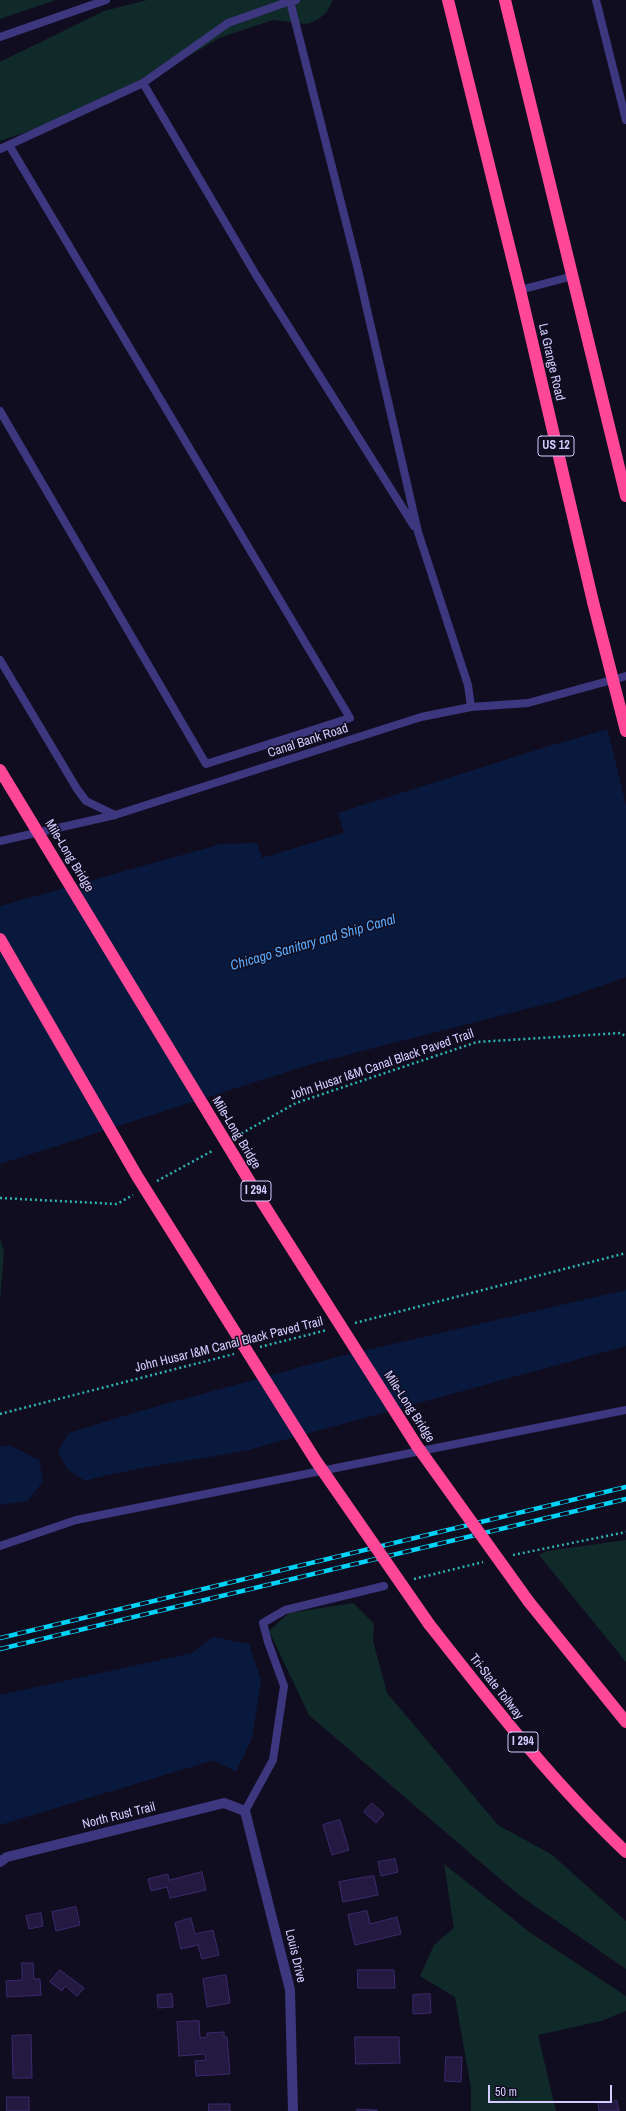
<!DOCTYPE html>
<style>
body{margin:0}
#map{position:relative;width:626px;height:2111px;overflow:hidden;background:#110d20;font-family:"Archivo Narrow",sans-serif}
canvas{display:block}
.scale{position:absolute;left:488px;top:2085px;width:124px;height:18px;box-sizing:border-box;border:2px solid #d4ccff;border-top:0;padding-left:5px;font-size:12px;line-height:14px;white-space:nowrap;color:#d4ccff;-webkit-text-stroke:3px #110d20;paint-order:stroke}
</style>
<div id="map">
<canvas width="626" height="2111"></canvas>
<div class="scale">50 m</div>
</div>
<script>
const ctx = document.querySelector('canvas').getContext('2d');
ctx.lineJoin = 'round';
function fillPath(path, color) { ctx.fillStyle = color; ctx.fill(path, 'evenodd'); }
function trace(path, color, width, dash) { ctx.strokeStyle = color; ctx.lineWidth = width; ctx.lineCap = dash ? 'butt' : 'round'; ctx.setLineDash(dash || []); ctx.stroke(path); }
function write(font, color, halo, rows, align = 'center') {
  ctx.font = font + ' "Archivo Narrow",sans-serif'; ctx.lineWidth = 3; ctx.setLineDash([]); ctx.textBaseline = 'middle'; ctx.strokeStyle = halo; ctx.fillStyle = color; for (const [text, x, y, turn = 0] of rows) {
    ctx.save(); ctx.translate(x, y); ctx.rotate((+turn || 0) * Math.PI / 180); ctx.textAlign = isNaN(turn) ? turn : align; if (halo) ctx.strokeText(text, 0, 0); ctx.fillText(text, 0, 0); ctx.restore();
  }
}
fillPath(new Path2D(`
 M0,0h56l-56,19z
 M147,0h186l-7,13 -9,7 -10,4 -34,-4 -54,18 -108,65 -111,38v-79l104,-51z
 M0,1239l4,12 -4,49z
 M626,1540v122l-87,-107 8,-4z
 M353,1603l21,21 -1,17 14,52 111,132 53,29 75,67v48l-107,-74 -210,-180 -40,-84 20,-18z
 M444,1864l88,70 94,62v15l-25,10 -63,14 18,76h-85v-23l-16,-91 -35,-21 14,-31 20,-17z`), '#102a2a');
fillPath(new Path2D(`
 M626,724v253l-69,24 -249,64 -308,99v-258l221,-62 36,-1 5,15 82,-25 -6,-20 211,-67z
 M626,1290v56l-378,104c-54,11 -110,16 -163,31l-18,-12 -9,-18 11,-18 71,-22 201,-55z
 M9,1445l30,15 4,21 -15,20 -28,4v-58z
 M213,1637l36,7 12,37 -9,57 -16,34 -22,-12 -214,65v-130l192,-42z`), '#09193d');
fillPath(new Path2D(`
 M626,722v84l-19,-79z`), '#110d20');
const building = new Path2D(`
 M372,1803l12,11 -8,9 -12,-11z
 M340,1820l9,30 -17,5 -9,-30z
 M395,1859l3,13 -17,4 -3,-14z
 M202,1872l4,18 -36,8 -3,-11 -16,4 -3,-12 20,-5 1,6z
 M374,1876l4,19 -35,7 -4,-20z
 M76,1907l4,18 -24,6 -4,-19z
 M367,1911l3,13 27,-7 4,17 -46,11 -7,-30z
 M41,1913l2,13 -14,3 -3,-13z
 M191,1918l4,16 18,-4 6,25 -17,4 -4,-14 -17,4 -6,-26z
 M22,1963h11l1,16h6l1,16 -34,2 -1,-16 16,-1z
 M60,1970l24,18 -7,8 -12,-10 -3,5 -12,-9z
 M358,1970h36l1,18h-37z
 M226,1975l4,28 -23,4 -4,-28z
 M172,1994l1,13 -15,1 -1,-13z
 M430,1994l1,19 -18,1v-19z
 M199,2021l1,17 7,-1v-4l17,-1v5h3l3,37 -34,2 -1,-15 11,-1 -1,-6 -26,2 -2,-34z
 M31,2035l1,43h-19l-1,-42z
 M355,2037h44l1,26 -44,1z
 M446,2057h16l-1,25 -16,-1z
 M7,2097h22v14h-22z
 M617,2101l2,10h-20l-1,-8z
 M209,2104h21v7h-21z
 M357,2109l20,1v1h-20z`);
fillPath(building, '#231941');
trace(building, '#3b2a6e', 1);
trace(new Path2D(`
 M237,1136l59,-33 181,-61 144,-9 5,4
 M157,1181l57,-31
 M0,1198l117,6 16,-9
 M355,1323l271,-70
 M260,1347l67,-17
 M0,1414l234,-60
 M513,1555l113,-23
 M414,1579l69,-17`), '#2cb3b1', 2.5, [2, 3]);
trace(new Path2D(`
 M296,0l-6,1 67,265 61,266 50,153 3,22
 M596,0l30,120
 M0,37l106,-37
 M143,83l85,-60 62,-22
 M0,149l143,-66 113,192 158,251
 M520,290l53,-14
 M0,411l206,353 144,-46 -341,-573
 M0,660l77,129 9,12 29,14
 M0,841l115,-26 306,-98 50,-10 57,-4 98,-27
 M0,1546l76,-26 550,-110
 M245,1811l28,-51 11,-74 -16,-44 -5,-19 22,-13 99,-24`), '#3d3780', 8);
trace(new Path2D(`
 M0,1862l7,-5 217,-54 21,8 45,179 3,121`), '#3d3780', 10);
trace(new Path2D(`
 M448,0l72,290 73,312
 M505,0l121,496
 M529,1602l97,120
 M429,1624c62,79 124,159 197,228`), '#ff4797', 12);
const rail = new Path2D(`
 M0,1638l626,-151
 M0,1649l626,-150`);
trace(rail, '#00d3f7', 4.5);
trace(rail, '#110d20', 3, [9]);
trace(new Path2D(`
 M593,602l33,129
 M0,770l264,435 153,241 112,156
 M0,939l137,237 179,285 113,163`), '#ff4797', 12);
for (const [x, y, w] of [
 [556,446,36],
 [256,1191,30],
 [523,1742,30]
]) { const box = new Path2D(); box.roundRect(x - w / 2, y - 10, w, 20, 3); ctx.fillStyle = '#110d20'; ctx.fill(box); trace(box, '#d4ccff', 1); }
write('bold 12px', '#d4ccff', null, [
 ["US 12",556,446],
 ["I 294",256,1191],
 ["I 294",523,1742]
]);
write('13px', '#d4ccff', '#110d20', [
 ["La Grange Road",551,362,77],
 ["Canal Bank Road",308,741,-18],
 ["Mile-Long Bridge",69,856,59],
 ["John Husar I&M Canal Black Paved Trail",382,1065,-19],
 ["Mile-Long Bridge",236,1133,59],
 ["John Husar I&M Canal Black Paved Trail",229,1345,-14],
 ["Mile-Long Bridge",409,1407,57],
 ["Tri-State Tollway",496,1687,52],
 ["North Rust Trail",119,1816,-14],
 ["Louis Drive",295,1956,77]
]);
write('italic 14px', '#5aabff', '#110d20', [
 ["Chicago Sanitary and Ship Canal",313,943,-16]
]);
</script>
